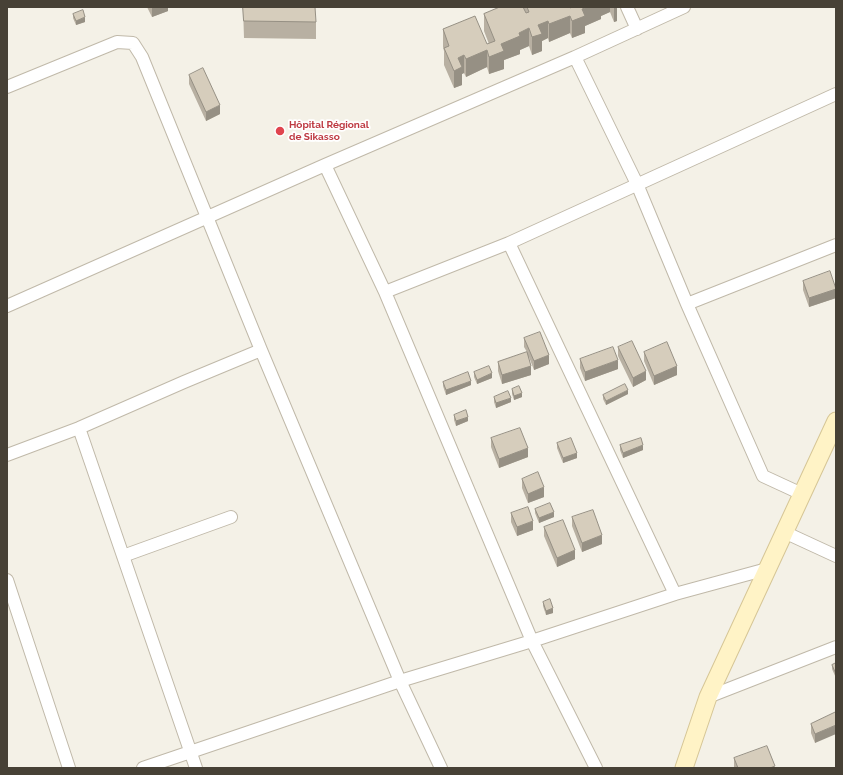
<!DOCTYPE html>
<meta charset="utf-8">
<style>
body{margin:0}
#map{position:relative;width:843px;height:775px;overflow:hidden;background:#f4f1e7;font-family:Raleway,sans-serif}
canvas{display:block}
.frame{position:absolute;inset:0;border:8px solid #474136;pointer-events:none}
</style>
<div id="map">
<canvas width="843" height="775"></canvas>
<div class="frame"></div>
</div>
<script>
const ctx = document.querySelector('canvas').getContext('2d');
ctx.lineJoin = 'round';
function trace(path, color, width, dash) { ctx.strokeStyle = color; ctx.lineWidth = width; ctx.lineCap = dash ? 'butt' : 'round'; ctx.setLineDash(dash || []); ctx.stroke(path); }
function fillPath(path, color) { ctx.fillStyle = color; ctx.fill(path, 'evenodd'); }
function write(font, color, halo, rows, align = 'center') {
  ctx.font = font + ' Raleway,sans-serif'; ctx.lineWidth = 3.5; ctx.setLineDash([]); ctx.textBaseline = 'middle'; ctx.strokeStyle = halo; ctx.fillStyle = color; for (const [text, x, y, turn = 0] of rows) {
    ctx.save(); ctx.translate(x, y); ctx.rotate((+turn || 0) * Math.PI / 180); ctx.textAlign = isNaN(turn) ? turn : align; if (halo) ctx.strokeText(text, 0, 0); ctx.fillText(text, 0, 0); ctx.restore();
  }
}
const street = new Path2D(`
 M627,7l10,22
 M575,57l62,127 50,120 76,172 39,18
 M7,87l110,-45 16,1 9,14 119,293 139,331 41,87
 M325,165l60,127 147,349 64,127
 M509,243l166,351
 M385,292l124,-49 327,-149
 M687,304l149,-59
 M7,306l318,-141 250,-108 109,-50
 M79,428l117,340
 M7,455l72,-27 105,-46 77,-32
 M784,532l52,24
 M123,556l108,-39
 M7,580l62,188
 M708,697l128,-50
 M143,768l257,-87 132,-40 143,-47 92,-25`);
const secondary = new Path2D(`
 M684,768l24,-71 128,-276`);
trace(street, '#c0b9a9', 14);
trace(secondary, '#d6c696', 19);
trace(street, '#fff', 12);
trace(secondary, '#fff3c6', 17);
fillPath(new Path2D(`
 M147,7h21v4l-16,6z
 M243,7l73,15v17l-72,-1z
 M500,7h117v14l-3,1 -4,-10 -9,4v3l-16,7v7l-13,5 -2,-5 -21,9 -1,-4 -6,3v10l-10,4 -3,-9 -9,4v4l-16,6v9l-15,5 -2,-7 -21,10 -2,-4 -2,1v11l-8,3 -10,-23v-14l-1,-4v-18l44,15h2l-5,-13v-17z
 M73,14l12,8 -9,3 -3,-7z
 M189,75l31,39 -14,7 -17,-37z
 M803,281l33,6v11l-27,9 -6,-17z
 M524,338l25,26 -15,6 -5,-13 2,18 -29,9 -4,-13v-9l29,-10 -3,-5z
 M618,347l28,33 -13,7 -15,-31z
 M644,352l33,23 -23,10 -10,-24z
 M580,359l38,10 -33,12 -5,-13z
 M474,372l18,6 -15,6 -3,-7z
 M443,382l28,3 -25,10 -3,-9z
 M512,389l10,8 -8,3 -2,-6z
 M628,394l-22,11 -3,-6v-4z
 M494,397l17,5 -15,6 -2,-6z
 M454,415l14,6 -12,5 -2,-6z
 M491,438l37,19 -29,11 -8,-21z
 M557,443l20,15 -14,5 -6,-15z
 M620,445l23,5 -20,8 -3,-8z
 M522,479l22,18 -16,6 -6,-15z
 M535,509l19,8 -15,6 -4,-10z
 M511,513l22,17 -16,6 -6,-14z
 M572,517l30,27 -20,8 -10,-26z
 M544,527l31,32 -18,8 -13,-31z
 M543,602l10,11 -7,2 -3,-9z
 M836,663v15l-4,-9v-4z
 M836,712l-21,31 -4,-10v-9z
 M734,758l41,10h-41z`), '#b8b0a2');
fillPath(new Path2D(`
 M155,7h13v4l-16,6v-9z
 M588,7h22v5l-9,4v3l-16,7v7l-13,5v-17l10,-12z
 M614,7h3v14l-3,1z
 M570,16v17l-21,9v-18z
 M85,17v5l-9,3v-4z
 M548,21v17l-6,3v10l-10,4v-18l6,-12z
 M529,28v18l-9,4v4l-16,6v9l-15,5v-17l12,-13 18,-11z
 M487,50v17l-21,10v-18z
 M464,55v18l-2,1v11l-8,3v-17l4,-13z
 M220,105v9l-14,7v-9z
 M836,289v9l-27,9v-9z
 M549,355v9l-15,6v-9z
 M618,360v9l-33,12v-9z
 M531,366v9l-29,9v-9z
 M677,366v9l-23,10v-9z
 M646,371v9l-13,7v-9z
 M492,373v5l-15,6v-4z
 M471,381v4l-25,10v-5z
 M628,390v4l-22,11v-4z
 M522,393v4l-8,3v-4z
 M511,398v4l-15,6v-5z
 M468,417v4l-12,5v-5z
 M643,445v5l-20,8v-5z
 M528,448v9l-29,11v-9z
 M577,453v5l-14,5v-5z
 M544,487v10l-16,6v-9z
 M554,512v5l-15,6v-5z
 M533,521v9l-16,6v-9z
 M602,535v9l-20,8v-9z
 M575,550v9l-18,8v-9z
 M553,608v5l-7,2v-4z
 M836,725v9l-21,9v-9z`), '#969084');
const building = new Path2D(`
 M243,7h72l1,15 -72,-1z
 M500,7h23l3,6 3,-1 -2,-5h42l1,1 2,-1h16l-6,2 3,7 -13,5 -2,-5 -21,8 -1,-3 -10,4 4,9 -10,3 -3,-9 -10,5 1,3 -19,8 3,7 -15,6 -2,-7 -21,9 -2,-4 -6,3 4,9 -8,4 -10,-23 5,-2 -6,-17 32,-13 12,28 8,-3 -11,-27z
 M83,10l2,7 -9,4 -3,-7z
 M203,68l17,37 -14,7 -17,-37z
 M830,271l6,18 -27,9 -6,-17z
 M540,332l9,23 -15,6 -10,-23z
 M632,341l14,30 -13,7 -15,-31z
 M667,342l10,24 -23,10 -10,-24z
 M613,347l5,13 -33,12 -5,-13z
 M527,352l4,14 -29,9 -4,-13z
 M489,366l3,7 -15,7 -3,-8z
 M468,372l3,9 -25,9 -3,-8z
 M625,384l3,6 -22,11 -3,-6z
 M519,386l3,7 -8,3 -2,-7z
 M508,391l3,7 -15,5 -2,-6z
 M466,410l2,7 -12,4 -2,-6z
 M520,428l8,20 -29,11 -8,-21z
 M571,438l6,15 -14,5 -6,-15z
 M641,438l2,7 -20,8 -3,-8z
 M538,472l6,15 -16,7 -6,-15z
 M550,503l4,9 -15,6 -4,-9z
 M528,507l5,14 -16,6 -6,-14z
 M593,510l9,25 -20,8 -10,-26z
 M563,520l12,30 -18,8 -13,-31z
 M550,599l3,9 -7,3 -3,-9z
 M836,663v11l-4,-9z
 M836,712v13l-21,9 -4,-10z
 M767,746l8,20 -5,2h-32l-4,-10z`);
fillPath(building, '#d6cdbc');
trace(building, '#969084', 1);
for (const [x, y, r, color] of [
 [280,131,5,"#e0444e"]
]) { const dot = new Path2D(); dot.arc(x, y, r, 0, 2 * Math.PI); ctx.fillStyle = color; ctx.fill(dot); trace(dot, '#fff', 1.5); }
write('bold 10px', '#be3a42', '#fff', [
 ["Hôpital Régional",289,125],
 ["de Sikasso",289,137]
], 'left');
</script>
